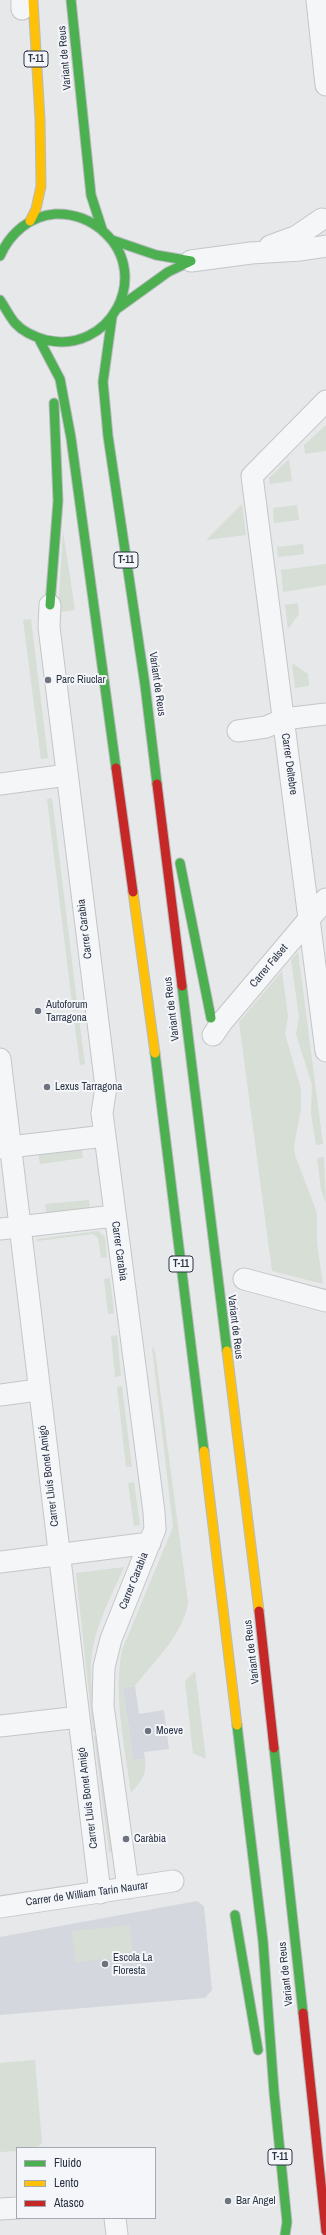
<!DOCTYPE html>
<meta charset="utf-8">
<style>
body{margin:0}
#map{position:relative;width:326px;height:2235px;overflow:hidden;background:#e6e8ea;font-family:"Archivo Narrow",sans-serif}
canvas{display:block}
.legend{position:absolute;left:16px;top:2147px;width:140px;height:72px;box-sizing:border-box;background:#f4f6f9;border:1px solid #a4a8b1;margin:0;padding:5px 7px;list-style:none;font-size:12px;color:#2b3445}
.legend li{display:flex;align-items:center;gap:8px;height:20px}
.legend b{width:20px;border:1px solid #a4a8b1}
</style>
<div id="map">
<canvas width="326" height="2235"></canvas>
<ul class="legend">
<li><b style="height:5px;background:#4caf50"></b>Fluido</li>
<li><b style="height:5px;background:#ffc107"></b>Lento</li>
<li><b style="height:5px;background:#c62828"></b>Atasco</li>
</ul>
</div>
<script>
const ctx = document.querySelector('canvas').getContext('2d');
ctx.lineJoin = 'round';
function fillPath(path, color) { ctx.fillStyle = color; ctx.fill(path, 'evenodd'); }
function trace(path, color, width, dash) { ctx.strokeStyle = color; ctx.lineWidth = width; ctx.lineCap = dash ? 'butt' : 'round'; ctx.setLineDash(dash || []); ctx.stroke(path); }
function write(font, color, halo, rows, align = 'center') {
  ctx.font = font + ' "Archivo Narrow",sans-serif'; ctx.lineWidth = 4; ctx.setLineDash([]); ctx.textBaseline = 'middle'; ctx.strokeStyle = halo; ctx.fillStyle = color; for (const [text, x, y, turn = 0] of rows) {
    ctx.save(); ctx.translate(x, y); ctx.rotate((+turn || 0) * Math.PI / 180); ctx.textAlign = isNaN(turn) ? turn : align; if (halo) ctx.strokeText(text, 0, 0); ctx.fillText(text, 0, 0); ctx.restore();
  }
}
fillPath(new Path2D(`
 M135,1686l4,28 25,-4 5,39 -25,3 1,7 -12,1 -10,-72z
 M197,1901l7,5 8,84 -7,8 -205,17v-78z`), '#d4d7dd');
fillPath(new Path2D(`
 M326,425v26l-21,3 -1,-9z
 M289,459l3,22 -22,3 -1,-6z
 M242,504l4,31 -40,5z
 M297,505l2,15 -25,3 -1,-15z
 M63,531l12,79 -17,2z
 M303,544l1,10 -26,3 -1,-10z
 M326,564v21l-43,7 -2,-22z
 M298,603l1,11 -11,15 -3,-24z
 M31,619l17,139 -7,1 -18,-139z
 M292,663l16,11 1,12 -14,2z
 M52,798l26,212 -5,1 -26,-212z
 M298,952l25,192 -7,1 -5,-31 1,-29 -16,-51 3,-17 -8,-57z
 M282,971l6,45 -3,18 16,55v20l-7,37 1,9 22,58v30l6,41 -51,-13 -33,-249z
 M79,1019l6,45 -5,1 -6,-45z
 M81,1145l2,13 -43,6 -2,-13z
 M324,1157l2,46 -5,-13 -4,-32z
 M89,1200l1,12 -43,5 -2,-13z
 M98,1231l7,6 2,20 -6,1 -3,-20 -5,-4 -56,7v-2z
 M110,1278l4,35 -6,1 -4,-35z
 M117,1335l4,41 -6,1 -4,-41z
 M152,1347l3,4 33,251c-4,32 -34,59 -53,84l-12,2 10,72 12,-1c2,16 -4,22 -14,34 -6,-47 -18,-96 -9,-143l51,-123z
 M122,1386l10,81h-6l-9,-80z
 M134,1482l6,43 -6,1 -6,-43z
 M124,1567c-14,33 -35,69 -33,106 0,19 4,39 6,58l-4,1 -17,-159z
 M195,1671l11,88 -13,-6 -8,-72z
 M98,1735l15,116 -4,1 -15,-116z
 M130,1925l3,32 -58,5 -3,-31z
 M35,2060l7,83 -5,5h-20v3l-17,1v-89z`), '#d6ded6');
const street = new Path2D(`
 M22,0v9
 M317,0l9,85
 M270,246l27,-10 25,-17
 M191,261l60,-8 50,-3 25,-4
 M326,401l-74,75 74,575
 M50,605l-1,22 57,460 -4,26 3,23 49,376 1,17 -44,110 -7,28 -1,39 25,182
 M238,731l28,-4 18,-8 42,-5
 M0,784l67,-9
 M213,1035l9,-13 104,-123
 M0,1059l100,834
 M0,1148l105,-12
 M0,1229l114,-13
 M244,1279l82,22
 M0,1395l38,-5
 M0,1562l150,-19
 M0,1726l79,-9
 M0,1907l173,-26
 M0,2209l17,-1
 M115,2218l2,17`);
const fast = new Path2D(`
 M71,0l20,195 11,34
 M112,240l44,15 35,6
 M0,256c10,-23 30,-40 55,-42 18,-1 37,6 50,19 47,44 4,122 -59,107 -11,-3 -23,-8 -31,-17 -6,-7 -10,-16 -15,-23
 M118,308l50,-36 23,-11
 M112,317l-9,65 5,54 37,249 12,99
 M40,341l20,38 11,59 45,330
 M50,605l8,-104 -4,-98
 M180,863l31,155
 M182,986l45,365
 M155,1053l49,398
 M237,1725l26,216 11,151 13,130 -2,13
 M274,1748l29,265
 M235,1915l23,135`);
const slow = new Path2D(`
 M30,221l6,-12 5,-23 -1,-67 -7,-119
 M133,892l22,161
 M227,1351l32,260
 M204,1451l33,274`);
const jam = new Path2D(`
 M116,768l17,124
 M157,784l25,202
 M259,1611l15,137
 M303,2013l23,218`);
trace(street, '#c4c6c8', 23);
trace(fast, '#b8bbbf', 11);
trace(slow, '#b8bbbf', 11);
trace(jam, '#b8bbbf', 11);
trace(street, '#f5f6f7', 21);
trace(fast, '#4caf50', 9);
trace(slow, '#ffc107', 9);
trace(jam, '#c62828', 9);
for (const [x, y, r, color] of [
 [48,680,4,"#6c737f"],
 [38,1011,4,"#6c737f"],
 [47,1087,4,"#6c737f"],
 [148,1731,4,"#6c737f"],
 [126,1839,4,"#6c737f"],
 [105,1964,4,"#6c737f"],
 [228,2201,4,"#6c737f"]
]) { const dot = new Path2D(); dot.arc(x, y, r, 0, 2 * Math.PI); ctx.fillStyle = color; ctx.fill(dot); trace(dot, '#f4f6f9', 1.5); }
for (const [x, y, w] of [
 [36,59,24],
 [126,560,24],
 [181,1264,24],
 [280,2157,24]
]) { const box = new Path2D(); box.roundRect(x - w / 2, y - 8, w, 16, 3); ctx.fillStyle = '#f4f6f9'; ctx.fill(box); trace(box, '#2b3445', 1); }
write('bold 10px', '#2b3445', null, [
 ["T-11",36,59],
 ["T-11",126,560],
 ["T-11",181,1264],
 ["T-11",280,2157]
]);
write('11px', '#2b3445', '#f4f6f9', [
 ["Variant de Reus",65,58,-95],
 ["Variant de Reus",157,684,82],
 ["Carrer Deltebre",289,764,82],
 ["Carrer Carabia",85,929,-97],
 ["Carrer Falset",269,966,-50],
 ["Variant de Reus",172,1009,-97],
 ["Carrer Carabia",119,1251,82],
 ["Variant de Reus",235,1327,83],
 ["Carrer Lluís Bonet Amigó",49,1476,-97],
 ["Carrer Carabia",134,1581,-68],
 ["Variant de Reus",252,1652,-97],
 ["Carrer Lluís Bonet Amigó",88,1798,-97],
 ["Carrer de William Tarin Naurar",87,1894,-8],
 ["Variant de Reus",286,1974,-96]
]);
write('11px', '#2b3445', '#f4f6f9', [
 ["Parc Riuclar",56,680],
 ["Autoforum",46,1005],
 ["Tarragona",46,1018],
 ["Lexus Tarragona",55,1087],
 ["Moeve",156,1731],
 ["Caràbia",134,1839],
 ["Escola La",113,1958],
 ["Floresta",113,1971],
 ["Bar Angel",236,2201]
], 'left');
</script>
